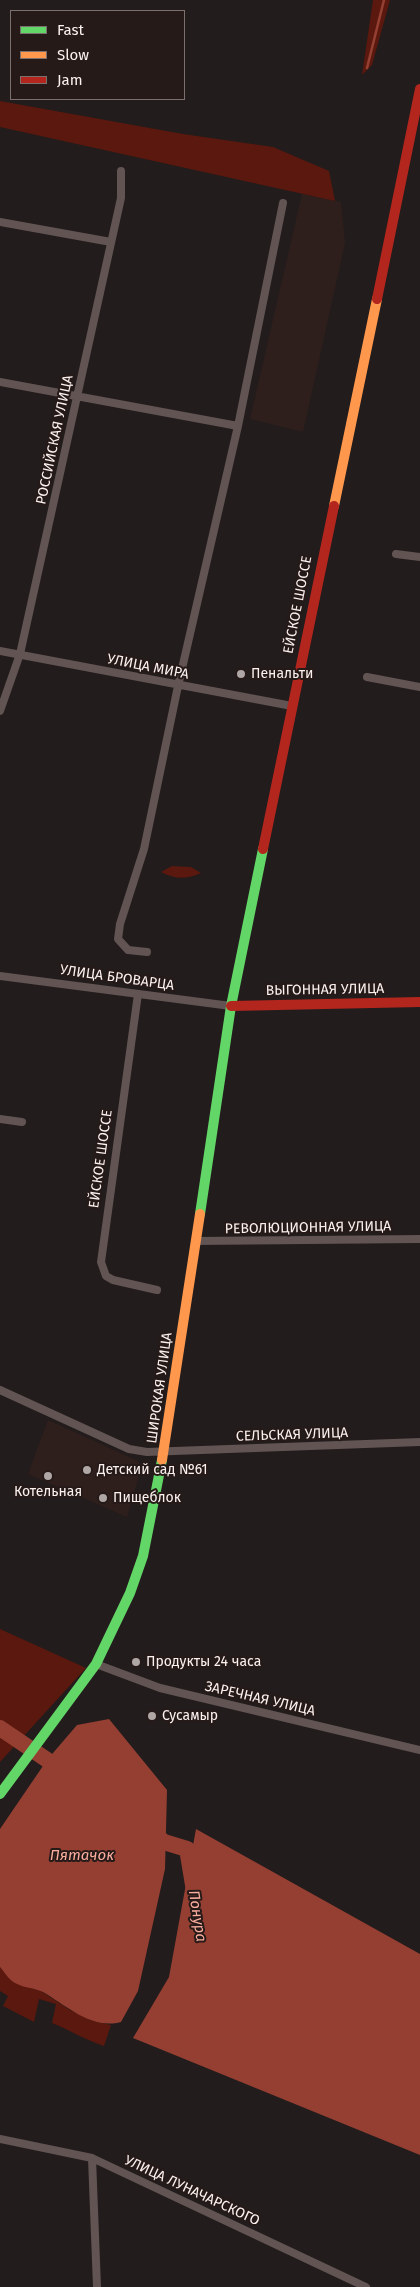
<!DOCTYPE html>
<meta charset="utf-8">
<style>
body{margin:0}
#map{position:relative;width:420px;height:2287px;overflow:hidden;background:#221c1c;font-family:"Fira Sans",sans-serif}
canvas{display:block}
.legend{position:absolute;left:10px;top:10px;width:175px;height:90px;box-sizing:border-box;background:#261a18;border:1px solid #7b706e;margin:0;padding:6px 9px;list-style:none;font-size:15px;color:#fbf2f0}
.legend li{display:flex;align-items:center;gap:10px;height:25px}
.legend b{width:25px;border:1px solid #7b706e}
</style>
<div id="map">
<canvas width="420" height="2287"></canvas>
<ul class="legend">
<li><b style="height:6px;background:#63d668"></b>Fast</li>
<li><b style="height:6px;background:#ff974d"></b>Slow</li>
<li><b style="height:6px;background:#b3261e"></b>Jam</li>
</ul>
</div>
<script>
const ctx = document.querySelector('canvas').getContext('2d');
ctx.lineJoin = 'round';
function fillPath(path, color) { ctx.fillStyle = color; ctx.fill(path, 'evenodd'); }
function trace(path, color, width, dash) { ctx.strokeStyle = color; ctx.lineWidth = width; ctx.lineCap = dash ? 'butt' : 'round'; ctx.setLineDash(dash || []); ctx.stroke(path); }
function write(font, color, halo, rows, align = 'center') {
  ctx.font = font + ' "Fira Sans",sans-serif'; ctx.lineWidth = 4; ctx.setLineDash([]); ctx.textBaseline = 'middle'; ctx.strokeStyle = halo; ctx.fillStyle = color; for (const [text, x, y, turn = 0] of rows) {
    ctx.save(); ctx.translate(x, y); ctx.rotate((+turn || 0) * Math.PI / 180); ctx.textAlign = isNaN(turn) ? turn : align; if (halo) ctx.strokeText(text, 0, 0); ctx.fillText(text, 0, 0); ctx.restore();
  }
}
fillPath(new Path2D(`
 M302,194l39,8 4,41 -42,189 -53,-13z
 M48,1420l90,41 3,7 -14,49 -99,-43z`), '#2f1f1c');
fillPath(new Path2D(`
 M373,0h17l-18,65 -10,10z
 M0,101l183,33 90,13 56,24 6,30 -335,-74z
 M172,866l19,1 10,6c-14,7 -27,6 -40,-1z
 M0,1629l86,39 -86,94z
 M0,1967l15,16 26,8 29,19 23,11 18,4 -7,21c-19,-6 -34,-16 -52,-23l4,-19 -17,-5 -5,23 -31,-16 5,-10 -8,-5z`), '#5a180e');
fillPath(new Path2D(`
 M109,1719l58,71 -2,79 -27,122 -17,31c-29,8 -54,-16 -78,-30 -8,-4 -18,-4 -26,-8 -7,-3 -12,-11 -17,-17v-138l47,-69 30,-35z
 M196,1829l224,125v201l-287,-117 36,-61z`), '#953f32');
trace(new Path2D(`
 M367,68l17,-68`), '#953f32', 2.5);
trace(new Path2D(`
 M0,1728l65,44
 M147,1828l17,14 23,7 6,36`), '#953f32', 16);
trace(new Path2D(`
 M0,222l111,20
 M0,382l238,44
 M396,554l24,3
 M0,651l292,55
 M367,677l53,10
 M0,711l20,-57 101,-456v-27
 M147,952l-19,-2 -10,-11 2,-15 24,-75 34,-163 60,-260 45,-223
 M0,976l231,30
 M138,994l-37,268 5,14 7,4 44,10
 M0,1119l22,3
 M195,1241l225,-2
 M0,1390l129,59 18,3 273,-10
 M96,1664l64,24 260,62
 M0,2139l92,19 274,129
 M92,2158l5,129`), '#615452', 8);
trace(new Path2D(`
 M200,1214l31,-208 32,-157
 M0,1794l96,-130 34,-71 13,-37 19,-96`), '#63d668', 10);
trace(new Path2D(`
 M334,506l43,-207
 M162,1460l38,-246`), '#ff974d', 10);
trace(new Path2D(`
 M377,299l43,-210
 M263,849l71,-343
 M231,1006l189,-4`), '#b3261e', 10);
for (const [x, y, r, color] of [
 [241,674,5,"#afa7a6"],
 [87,1470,5,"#afa7a6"],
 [48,1476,5,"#afa7a6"],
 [103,1498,5,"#afa7a6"],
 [136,1662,5,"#afa7a6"],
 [152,1716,5,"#afa7a6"]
]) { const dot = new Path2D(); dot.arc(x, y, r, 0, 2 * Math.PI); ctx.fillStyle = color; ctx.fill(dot); trace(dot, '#261a18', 2); }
write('14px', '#fbf2f0', '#261a18', [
 ["РОССИЙСКАЯ УЛИЦА",55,440,-78],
 ["ЕЙСКОЕ ШОССЕ",298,605,-79],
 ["УЛИЦА МИРА",148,667,11],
 ["УЛИЦА БРОВАРЦА",117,978,8],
 ["ВЫГОННАЯ УЛИЦА",325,990,-1],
 ["ЕЙСКОЕ ШОССЕ",101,1159,-82],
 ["РЕВОЛЮЦИОННАЯ УЛИЦА",308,1228,-1],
 ["ШИРОКАЯ УЛИЦА",160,1388,-82],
 ["СЕЛЬСКАЯ УЛИЦА",292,1435,-2],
 ["ЗАРЕЧНАЯ УЛИЦА",260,1699,13],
 ["УЛИЦА ЛУНАЧАРСКОГО",192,2191,25]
]);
write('14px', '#fbf2f0', '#261a18', [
 ["Пенальти",251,674],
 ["Детский сад №61",97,1470],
 ["Котельная",48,1492,"center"],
 ["Пищеблок",113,1498],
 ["Продукты 24 часа",146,1662],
 ["Сусамыр",162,1716]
], 'left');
write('italic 15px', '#faad9e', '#261a18', [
 ["Пятачок",82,1856],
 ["Понура",197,1916,81]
]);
</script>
